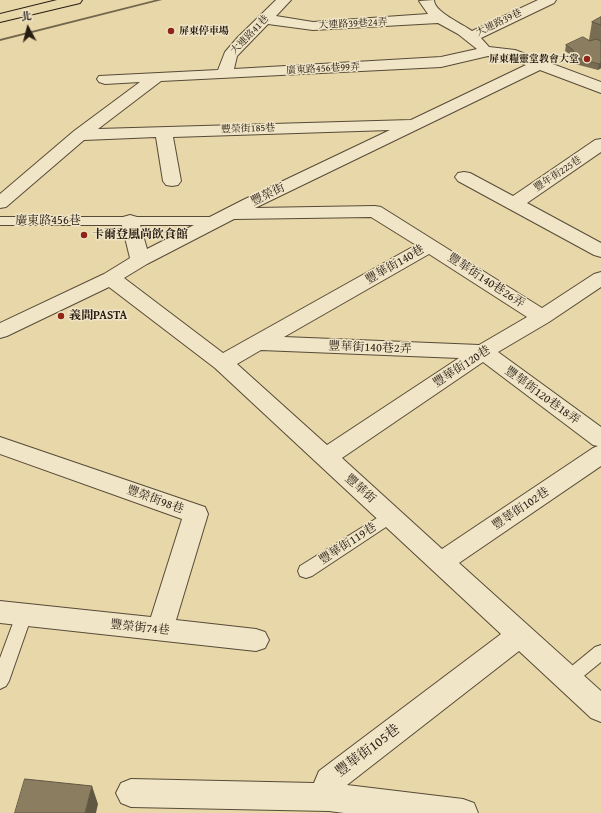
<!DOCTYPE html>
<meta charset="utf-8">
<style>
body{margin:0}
#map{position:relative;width:601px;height:813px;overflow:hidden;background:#e8d7a8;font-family:"Gentium Book Plus","Noto Serif TC",serif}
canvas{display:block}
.north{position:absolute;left:8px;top:8px;width:40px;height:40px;-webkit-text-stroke:3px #f0e5c6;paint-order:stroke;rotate:353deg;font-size:11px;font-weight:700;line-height:16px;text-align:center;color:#271c13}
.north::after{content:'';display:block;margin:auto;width:14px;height:18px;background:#271c13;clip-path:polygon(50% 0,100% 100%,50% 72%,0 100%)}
</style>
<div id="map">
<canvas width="601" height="813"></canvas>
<div class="north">北</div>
</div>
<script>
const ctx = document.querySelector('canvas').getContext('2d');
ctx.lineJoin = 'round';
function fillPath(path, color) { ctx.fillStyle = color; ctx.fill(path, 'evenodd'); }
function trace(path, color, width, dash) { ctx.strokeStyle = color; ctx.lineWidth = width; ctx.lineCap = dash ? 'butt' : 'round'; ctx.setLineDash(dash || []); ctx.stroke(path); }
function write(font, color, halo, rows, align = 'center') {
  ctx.font = font + ' "Gentium Book Plus","Noto Serif TC",serif'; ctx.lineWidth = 3; ctx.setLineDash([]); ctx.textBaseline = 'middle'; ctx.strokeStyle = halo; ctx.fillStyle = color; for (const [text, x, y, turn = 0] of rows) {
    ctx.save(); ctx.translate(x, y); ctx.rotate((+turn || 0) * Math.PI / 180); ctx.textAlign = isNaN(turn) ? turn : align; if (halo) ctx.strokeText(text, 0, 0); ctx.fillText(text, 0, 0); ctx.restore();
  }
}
fillPath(new Path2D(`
 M155,0h7l-162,41v-2z`), '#73664e');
const service = new Path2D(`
 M0,217h216l4,1 2,3 -2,3 -4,1h-216z
 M390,511l5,2 3,4 -3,4 -83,55 -6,2 -6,-2 -2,-5 2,-5 85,-53z
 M24,608l6,2 2,5 -23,66 -3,5 -6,3v-31l16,-43 2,-5z
 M601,645v17l-27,22 -6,3 -6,-3 -3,-5 3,-5 33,-27z`);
const minor = new Path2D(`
 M276,0h15l-15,16 37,6 115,-8 -9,-13 15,-1c0,12 29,24 38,31l66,-31h18l-2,3 -73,35 8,9 26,3 86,32v11l-61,-23 -285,138 120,-2 6,1 161,101 52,-34 7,-2v15l-52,35 -51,30 103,75v39l-142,97 142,128v31l-10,-4 -72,-67 -172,134 116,14 11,4 4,10h-134l-15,-2 -198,-4 -10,-4 -5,-10 5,-10 10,-4 183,4 5,-12 182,-137 -286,-266 -106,-81 -102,49 -7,2v-15l104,-49 26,-16 -9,-37 2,-4 7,-2 7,2 2,4 8,28 96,-49 147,-70 -217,7 8,44 -3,4 -6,1 -6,-1 -3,-4 -7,-44 -72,3 -78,67 -6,1v-14l74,-63 66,-49 -35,2 -6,-2 -2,-3 2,-3 119,-6 7,-18 13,-15zM438,23l20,11 19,15 -36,8 -207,12 3,-13 31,-32 45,6zM488,56l19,1 19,8 -115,55 -313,9 63,-48 280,-14zM371,217l45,28 -193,108 -99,-75 23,-14 87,-45zM429,254l98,63 -48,28 -195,-8zM261,350l198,8 -132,87 -90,-81zM483,362l110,83 5,1 -5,2 -151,101 -100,-91z
 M601,139v13l-74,51 74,40v14l-7,-2 -136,-74 -3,-4 3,-4 6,-1 6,1 43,23 82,-56z
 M0,437l205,70 3,7 -32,106 80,9 9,3 4,8 -4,8 -9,3 -256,-28v-22l151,16 31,-98 -182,-65z`);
const primary = new Path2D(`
 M57,0h25l-2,3 -80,19v-8z`);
trace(service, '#574b38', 2);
trace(minor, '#574b38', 2);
trace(primary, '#271c13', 2);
fillPath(service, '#f0e5c6');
fillPath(minor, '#f0e5c6');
fillPath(primary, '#e8d7a8');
fillPath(new Path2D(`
 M601,17v51l-3,2 -23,-6 -4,-9 -6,-4 1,-6 23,-5 3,-18z`), '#786c53');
fillPath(new Path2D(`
 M601,63v5l-3,2 1,-6z
 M92,786l6,18 -2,9h-11z`), '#615843');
const building = new Path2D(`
 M601,17v8l-9,-3z
 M583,37l7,4 6,-2 5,2v22l-2,1 -22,-6 -5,-9 -6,-4z
 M25,779l67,7 -7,27h-70z`);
fillPath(building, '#8b7d60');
trace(building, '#615843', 1);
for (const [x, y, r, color] of [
 [171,31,4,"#8f2418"],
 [587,59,4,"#8f2418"],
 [84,235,4,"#8f2418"],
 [61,316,4,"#8f2418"]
]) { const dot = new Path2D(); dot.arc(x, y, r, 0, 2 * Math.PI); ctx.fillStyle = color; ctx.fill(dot); trace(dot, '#f0e5c6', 1.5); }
write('10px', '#271c13', '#f0e5c6', [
 ["大連路39巷",499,23,-26],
 ["大連路39巷24弄",353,24,-3],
 ["大連路41巷",250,35,-46],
 ["廣東路456巷99弄",323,69,-3],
 ["豐榮街185巷",248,129,-2],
 ["豐年街225巷",558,174,-34]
]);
write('bold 10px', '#271c13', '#f0e5c6', [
 ["屏東停車場",179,31],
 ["屏東糧靈堂教會大堂",579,59,"right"]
], 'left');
write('12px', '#271c13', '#f0e5c6', [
 ["豐榮街",268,195,-26],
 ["廣東路456巷",48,221],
 ["豐華街140巷",395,265,-30],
 ["豐華街140巷26弄",486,281,33],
 ["豐華街140巷2弄",370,348,2],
 ["豐華街120巷",462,367,-33],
 ["豐華街120巷18弄",542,396,36],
 ["豐華街",360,489,42],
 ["豐榮街98巷",155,500,20],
 ["豐華街102巷",521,509,-34],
 ["豐華街119巷",348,544,-33],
 ["豐榮街74巷",140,628,6]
]);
write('bold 12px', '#271c13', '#f0e5c6', [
 ["卡爾登風尚飲食館",92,235],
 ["義間PASTA",69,316]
], 'left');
write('14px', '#271c13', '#f0e5c6', [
 ["豐華街105巷",368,751,-37]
]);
</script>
